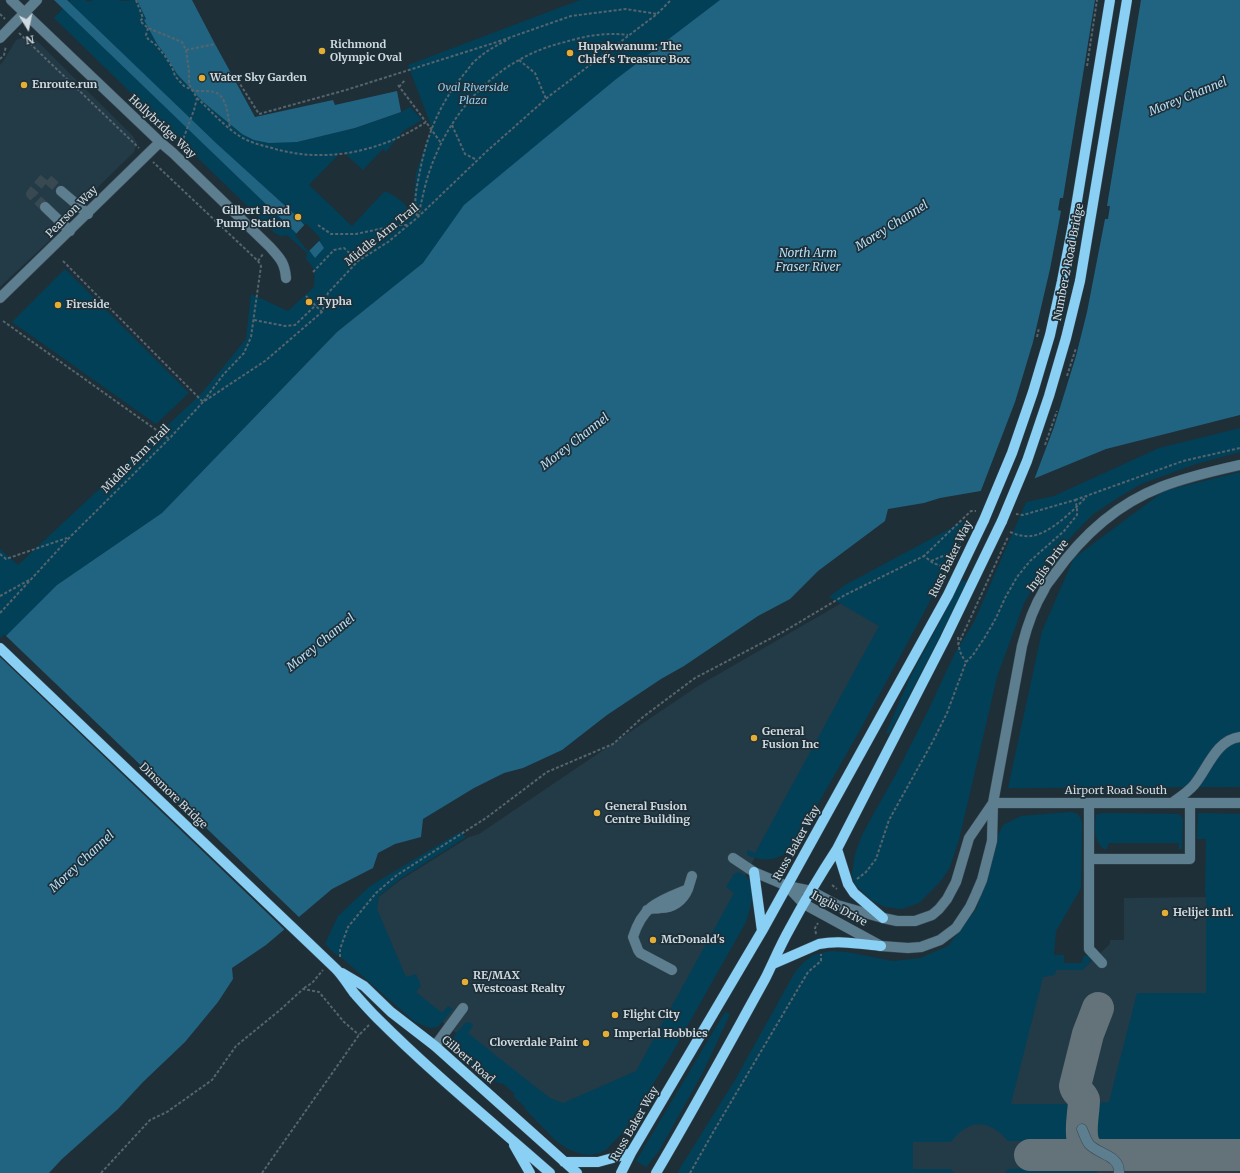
<!DOCTYPE html>
<style>
body{margin:0}
#map{position:relative;width:1240px;height:1173px;overflow:hidden;background:#1e2f38;font-family:Merriweather,serif}
canvas{display:block}
.north{position:absolute;left:8px;top:8px;width:40px;height:40px;-webkit-text-stroke:3px #1e2f38;paint-order:stroke;rotate:170deg;font-size:11px;font-weight:700;line-height:16px;text-align:center;color:#cfdae0}
.north::after{content:'';display:block;margin:auto;width:14px;height:18px;background:#cfdae0;clip-path:polygon(50% 0,100% 100%,50% 72%,0 100%)}
</style>
<div id="map">
<canvas width="1240" height="1173"></canvas>
<div class="north">N</div>
</div>
<script>
const ctx = document.querySelector('canvas').getContext('2d');
ctx.lineJoin = 'round';
function fillPath(path, color) { ctx.fillStyle = color; ctx.fill(path, 'evenodd'); }
function trace(path, color, width, dash) { ctx.strokeStyle = color; ctx.lineWidth = width; ctx.lineCap = dash ? 'butt' : 'round'; ctx.setLineDash(dash || []); ctx.stroke(path); }
function write(font, color, halo, rows, align = 'center') {
  ctx.font = font + ' Merriweather,serif'; ctx.lineWidth = 3.5; ctx.setLineDash([]); ctx.textBaseline = 'middle'; ctx.strokeStyle = halo; ctx.fillStyle = color; for (const [text, x, y, turn = 0] of rows) {
    ctx.save(); ctx.translate(x, y); ctx.rotate((+turn || 0) * Math.PI / 180); ctx.textAlign = isNaN(turn) ? turn : align; if (halo) ctx.strokeText(text, 0, 0); ctx.fillText(text, 0, 0); ctx.restore();
  }
}
fillPath(new Path2D(`
 M27,36l9,4 97,96 4,7 -3,9 -78,76 -6,12 -50,47v-222l4,-5 12,-20z
 M852,597l33,19 -177,329 -79,142 -72,28 -148,-120 -38,-92 28,-22 70,-44 10,-3 219,-148z
 M1206,897v2h34v274h-546l262,-208 126,5 28,-26v-4h14v-42z`), '#233a47');
fillPath(new Path2D(`
 M71,0h14l3,2 5,-2h26l1,1 17,-1 9,19 -2,1 13,24 7,9 13,21 25,27 40,33 55,8 59,-14 45,-16 9,-5 12,13 -19,11 -17,21 -3,-3 -20,21 -21,-19 -33,34 43,41 33,-35c11,6 26,13 24,27l4,-5 3,-40 16,-45 -24,-63 172,-65h207l-364,263 -86,69 -175,181 -105,72 -57,59v-95l18,16 184,-172 44,-54 5,-45 37,17 26,-24c1,-13 2,-18 -8,-28l1,-6 -20,-18 -5,1 -6,-2 -222,-216z
 M65,269l124,124 -33,31 -144,-102z
 M1240,428v24l-44,12 -55,20 -25,15 -24,16 -41,43 -27,45 -27,74 -38,163 -10,29 -9,13 -21,21 -17,6 -17,-2 -12,-6 -17,-15 -3,-6 -1,-7 3,-19 8,-21 34,-61 30,-59 28,-60 19,-31 52,-120 28,-6 105,-48z
 M1240,472v315l-232,1 34,-157 32,-73 90,-67z
 M968,519l-40,86 -68,125 -67,118c-15,12 -28,15 -46,7v-5l8,3 124,-227 -50,-29 16,-12z
 M962,580l5,2 -35,70 -43,82 -3,-1 23,-53z
 M1071,812l7,2 4,7 -1,67 -25,43 -2,24h10v8h18l1,-7h5l4,4 -10,10h-26l-1,5 -12,2 -32,127h53l5,1 6,7c0,11 -2,20 -8,29h-59c-19,-22 -39,-23 -57,1h-38v27h38l3,4h-277l58,-93 60,-108 8,-9 10,-8 17,-4 17,1 46,9 27,-3 28,-12 29,-38 19,-69 7,-14 18,-9z
 M1102,813l77,1 4,5 -1,30h-3v-6h-70l-3,7c-12,-6 -12,-22 -10,-35l2,-1z
 M1198,813l42,1v327l-142,1 -6,-9 -1,-26 4,-4 14,-1 28,-109h69v-99h-1l1,-55h-9z
 M460,832l6,5 -66,42 -21,17 -2,13 29,68 10,-3 5,12 -5,6 26,21 6,-7 5,3 -15,18 -8,1 -15,-6 -72,-63 -9,-6 -9,-9 13,-28 32,-30z
 M738,872c22,7 13,34 8,50l-75,133 -46,75 -18,19 -7,4 -9,2 -10,-1 -13,-5 -12,-8 -31,-32v-2l-12,-11 2,-2 -13,-11 -2,1 -6,-4 -3,1 -12,-8 -26,-23c-5,-11 6,-19 12,-27l5,-1 3,4 -5,7 31,25 51,40 13,5 73,-32 98,-178 -8,-6 8,-13z
 M725,1012l5,2 -27,58 -44,79 -13,16 -10,-6z
 M1101,1166l-5,7h-91l3,-4z`), '#024058');
fillPath(new Path2D(`
 M54,0h13l150,144 76,69 27,29 4,6 -9,10 -20,-26z
 M137,0h55l23,44 40,73 78,-17 2,5 62,-14 4,21 -46,16 -58,14 -28,1 -15,-3 -12,-6 -40,-33 -25,-27 -13,-21 -7,-9 -13,-24 2,-1z
 M720,0h520v415l-134,34 -85,35 -81,14 -16,5 -36,6 -3,12 -67,50 -28,28 -32,17 -74,50 -23,13 -54,36 -45,35 -39,18 -19,5 -30,15 -51,31 -2,18 -26,7 -17,9 -5,15 -41,21 -66,56 -34,23 1,11 -15,23 -33,40 -42,40 -25,27 -56,50 -13,14h-49v-531l57,-57 105,-72 175,-181 86,-69 41,-58 151,-125z`), '#216482');
fillPath(new Path2D(`
 M1095,0h46l-34,206h3l-2,13h-3l-18,93 -11,44 -22,71 -20,53 -12,6 -42,7 35,-91 18,-60 17,-73 11,-58 -3,-1 2,-12h3z
 M306,223l15,16 -13,13 -13,-17z
 M4,634l297,285 -15,12 -286,-274v-18z`), '#1e2f38');
trace(new Path2D(`
 M1098,1008l-10,26 -13,52c1,6 7,8 9,14 0,18 -11,51 15,55
 M1030,1155h210`), '#64727a', 32);
trace(new Path2D(`
 M45,207l-14,-13 14,-17 16,14`), '#394951', 10, [10, 5]);
const minor = new Path2D(`
 M11,0l149,142 13,11 97,94c10,11 15,16 16,31
 M0,38l37,-38
 M61,191l27,23
 M45,207l25,24
 M0,298l160,-156
 M993,803h247
 M1089,803v146l13,14
 M1172,803c8,-6 16,-11 22,-18 14,-17 22,-45 46,-48
 M733,858l21,14 33,14 24,5 26,14 46,13 14,3h18l17,-6 7,-6 8,-10 9,-17 13,-44 24,-35
 M1089,859h101v-56
 M787,886l17,18 77,42 27,2 13,-1 19,-7 16,-12 14,-21 6,-13 6,-14 10,-39 1,-38 29,-157c5,-20 11,-38 22,-56 2,-6 7,-10 10,-15 27,-38 63,-71 107,-88 26,-10 52,-16 79,-22
 M647,910c4,-2 8,-1 13,-2 13,0 23,-7 28,-19
 M672,970l-32,-17 -2,-3 -5,-13c10,-32 26,-36 55,-48l4,-13
 M435,1046l28,-38
 M1082,1129c2,5 4,11 7,15 10,11 31,11 30,29`);
const major = new Path2D(`
 M0,648l336,321c7,7 12,16 18,24 8,9 15,17 23,25 55,55 115,104 173,155
 M837,849l11,35 6,9 29,25
 M754,872l8,59
 M773,964l46,-20c20,-4 41,0 62,2
 M342,973l22,13 27,26 44,34 142,127
 M514,1145l16,28
 M564,1162h34l33,-9
 M621,1173l10,-20 131,-222 186,-336 36,-75
 M656,1173c38,-64 73,-129 109,-194 8,-16 15,-33 24,-49 15,-28 31,-55 48,-81l108,-210 57,-118`);
trace(minor, '#3a4a53', 11);
trace(major, '#3a4a53', 11);
trace(new Path2D(`
 M136,0l7,18 -3,3 8,7 34,14 4,8 29,-6
 M0,14l5,5
 M148,28l-2,7 2,4 8,6 9,11 7,11 3,9 9,10 8,4 5,8 -3,12 -13,35
 M19,33l120,115
 M186,50l3,21v13l3,6c7,2 15,0 22,2 13,3 14,25 16,36
 M0,59l4,-4 2,-9
 M519,60l16,13 11,26
 M235,76l24,38 87,-24 151,-48 74,-26 55,-7 31,5
 M398,85l28,37
 M399,87l6,-7
 M197,98c13,12 26,27 41,37 10,7 22,10 34,13 52,16 109,4 154,-26l15,21
 M452,125l13,29 12,6
 M417,216c-4,-15 0,-30 3,-45 7,-37 20,-68 44,-97 4,-4 7,-10 12,-14 10,-9 21,-15 33,-21
 M418,217c4,-17 7,-34 13,-50 22,-61 70,-110 134,-125 20,-6 41,-10 63,-7
 M318,225l13,9h25l42,-9h9
 M63,261l140,141 20,-27 21,-22 7,-16 10,-71 -3,-5 -105,-99
 M258,261l5,-7
 M313,272l21,-22 10,-2 14,13
 M306,296l16,16
 M254,320l31,6 10,-1 21,-20
 M3,321l166,118
 M1075,500l108,-39 57,-13
 M1010,532c7,3 14,5 21,4 19,-2 44,-27 56,-40
 M0,554l6,5 61,-21
 M931,561l24,-10
 M947,568l-14,-5 -9,-7 47,-45h5
 M945,574l20,-43
 M0,596l31,-17
 M0,613l69,-75 100,-99 34,-37 62,-41 57,-49 6,-19 30,-32 30,-19 30,-25 68,-65 62,-55 109,-83 14,-14
 M958,637c0,10 2,17 8,25
 M958,645l50,-108
 M857,879l9,-7 10,-13 13,-39 44,-79 14,-28 19,-51 7,-7 12,-18 11,-19 9,-20 12,-21 13,-16 34,-30 13,-16v-8l-2,-7 -52,15 -7,-1
 M832,885l5,4
 M816,934l-1,-6 3,-5
 M340,957v-8l8,-22 28,-34 21,-18 89,-57 61,-46 66,-28 30,-27 52,-39 88,-46 62,-37 79,-39
 M304,988l8,-5 11,-13
 M101,1173l49,-53 17,-8 45,-32 24,-34 44,-36 23,-21 16,3 25,30 15,13
 M262,1173l97,-138 10,-10
 M690,1173l25,-44 93,-157 13,-11v-7`), '#56656d', 2, [3, 2]);
trace(minor, '#5d7e8f', 10);
trace(major, '#8ad0f5', 10);
const majorBridge = new Path2D(`
 M984,520l28,-67 21,-61 17,-57 12,-54 12,-62 36,-219
 M1002,521l25,-60 22,-65 17,-58 14,-57 47,-281`);
trace(majorBridge, '#3a4a53', 11, []);
trace(new Path2D(`
 M1087,66l10,-66
 M1037,337l2,-9
 M1067,376l9,-28
 M1045,445l12,-34`), '#56656d', 2, [3, 2]);
trace(majorBridge, '#8ad0f5', 10);
for (const [x, y, r, color] of [
 [322,51,4,"#e4ad35"],
 [570,53,4,"#e4ad35"],
 [202,78,4,"#e4ad35"],
 [24,85,4,"#e4ad35"],
 [298,217,4,"#e4ad35"],
 [309,302,4,"#e4ad35"],
 [58,305,4,"#e4ad35"],
 [754,738,4,"#e4ad35"],
 [597,813,4,"#e4ad35"],
 [1165,913,4,"#e4ad35"],
 [653,940,4,"#e4ad35"],
 [465,982,4,"#e4ad35"],
 [615,1015,4,"#e4ad35"],
 [606,1034,4,"#e4ad35"],
 [586,1043,4,"#e4ad35"]
]) { const dot = new Path2D(); dot.arc(x, y, r, 0, 2 * Math.PI); ctx.fillStyle = color; ctx.fill(dot); trace(dot, '#1e2f38', 1.5); }
write('bold 11px', '#cfdae0', '#1e2f38', [
 ["Richmond",330,45],
 ["Olympic Oval",330,58],
 ["Hupakwanum: The",578,47],
 ["Chief's Treasure Box",578,60],
 ["Water Sky Garden",210,78],
 ["Enroute.run",32,85],
 ["Gilbert Road",290,211,"right"],
 ["Pump Station",290,224,"right"],
 ["Typha",317,302],
 ["Fireside",66,305],
 ["General",762,732],
 ["Fusion Inc",762,745],
 ["General Fusion",605,807],
 ["Centre Building",605,820],
 ["Helijet Intl.",1173,913],
 ["McDonald's",661,940],
 ["RE/MAX",473,976],
 ["Westcoast Realty",473,989],
 ["Flight City",623,1015],
 ["Imperial Hobbies",614,1034],
 ["Cloverdale Paint",578,1043,"right"]
], 'left');
write('italic 11px', '#93d1f3', '#1e2f38', [
 ["Oval Riverside",473,88],
 ["Plaza",473,101]
]);
write('11px', '#cfdae0', '#1e2f38', [
 ["Hollybridge Way",162,127,43],
 ["Pearson Way",72,212,-45],
 ["Middle Arm Trail",382,235,-39],
 ["Number 2 Road Bridge",1069,262,-79],
 ["Middle Arm Trail",136,459,-45],
 ["Russ Baker Way",951,559,-64],
 ["Inglis Drive",1048,566,-54],
 ["Airport Road South",1116,791],
 ["Dinsmore Bridge",173,796,44],
 ["Russ Baker Way",797,843,-61],
 ["Inglis Drive",839,909,28],
 ["Gilbert Road",468,1060,41],
 ["Russ Baker Way",635,1124,-60]
]);
write('italic 12px', '#b6dff6', '#1e2f38', [
 ["Morey Channel",1188,97,-22],
 ["Morey Channel",892,226,-32],
 ["North Arm",808,254],
 ["Fraser River",808,268],
 ["Morey Channel",575,442,-38],
 ["Morey Channel",321,643,-39],
 ["Morey Channel",82,862,-43]
]);
</script>
